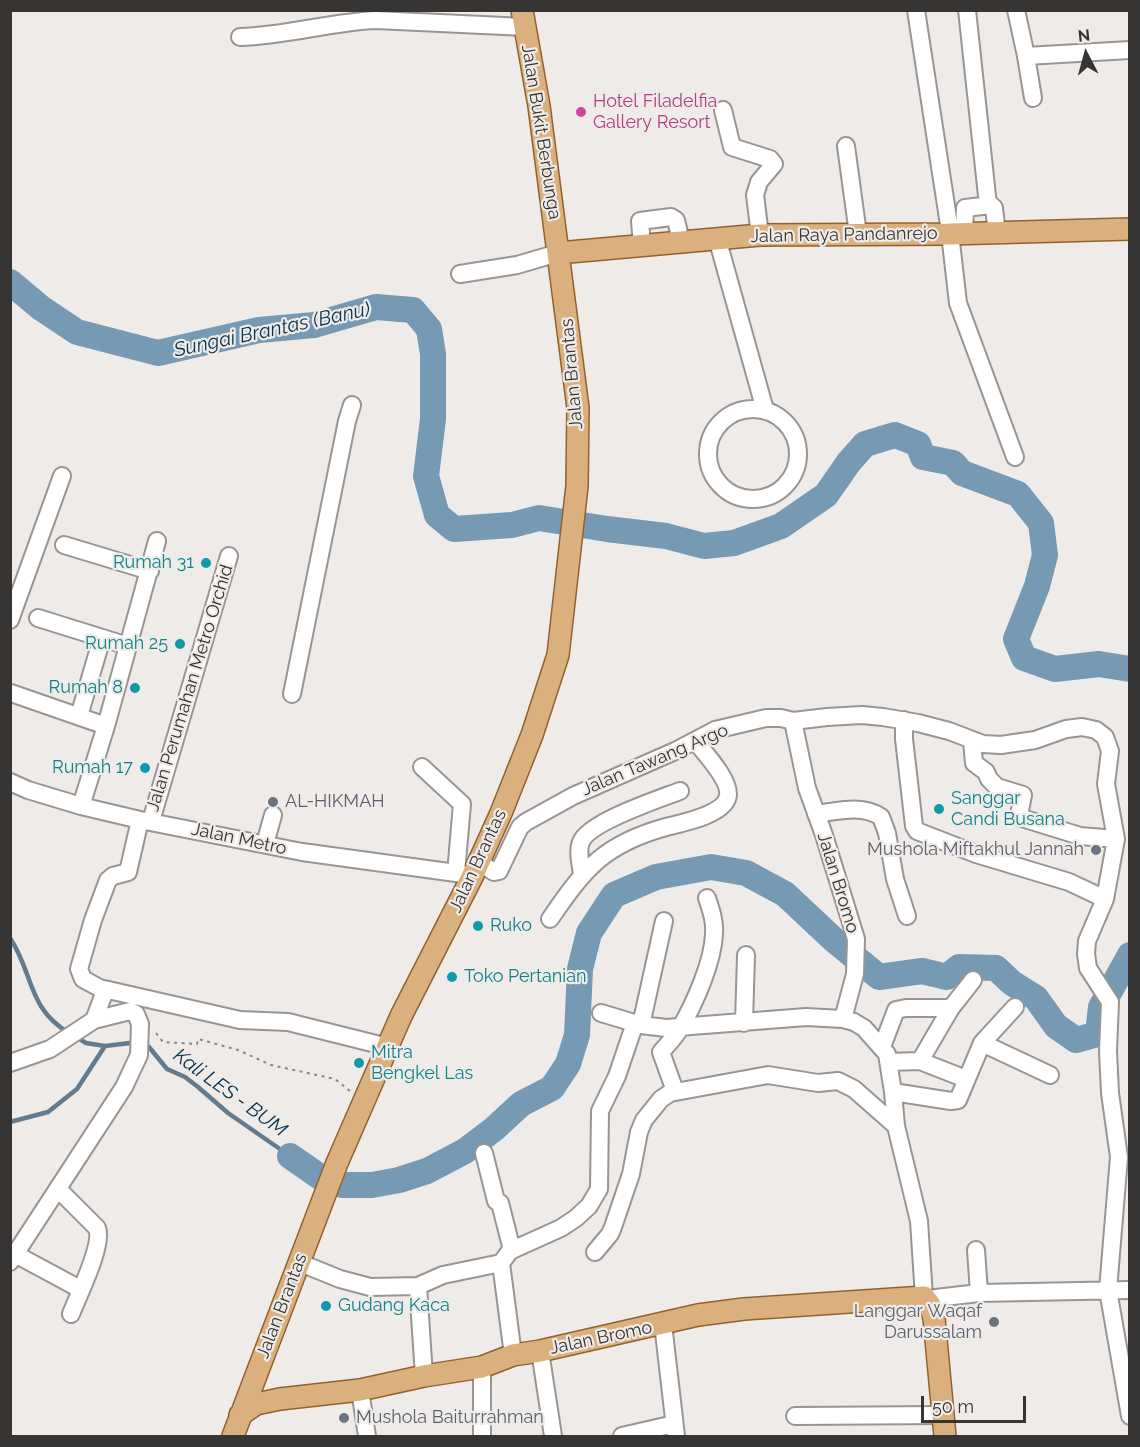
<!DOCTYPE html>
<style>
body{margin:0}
#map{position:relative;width:1140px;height:1447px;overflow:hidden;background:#efebe8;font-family:Raleway,sans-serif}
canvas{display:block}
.frame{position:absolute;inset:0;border:12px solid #373534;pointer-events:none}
.north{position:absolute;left:1056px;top:24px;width:60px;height:60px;-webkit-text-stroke:4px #efebe8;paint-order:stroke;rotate:354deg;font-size:16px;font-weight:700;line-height:24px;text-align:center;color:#373534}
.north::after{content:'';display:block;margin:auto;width:21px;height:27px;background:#373534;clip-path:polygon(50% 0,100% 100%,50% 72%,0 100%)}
.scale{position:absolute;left:921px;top:1396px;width:105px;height:27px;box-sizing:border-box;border:3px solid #373534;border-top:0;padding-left:8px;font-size:18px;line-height:21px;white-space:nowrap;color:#373534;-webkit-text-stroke:4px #efebe8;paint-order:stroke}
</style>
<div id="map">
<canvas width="1140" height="1447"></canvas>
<div class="frame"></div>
<div class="north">N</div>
<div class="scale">50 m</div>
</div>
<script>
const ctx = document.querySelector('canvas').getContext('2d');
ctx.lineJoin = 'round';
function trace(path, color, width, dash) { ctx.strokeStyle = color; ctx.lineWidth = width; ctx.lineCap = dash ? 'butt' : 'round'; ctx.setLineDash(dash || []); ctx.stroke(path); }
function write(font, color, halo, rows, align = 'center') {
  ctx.font = font + ' Raleway,sans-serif'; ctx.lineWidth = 4.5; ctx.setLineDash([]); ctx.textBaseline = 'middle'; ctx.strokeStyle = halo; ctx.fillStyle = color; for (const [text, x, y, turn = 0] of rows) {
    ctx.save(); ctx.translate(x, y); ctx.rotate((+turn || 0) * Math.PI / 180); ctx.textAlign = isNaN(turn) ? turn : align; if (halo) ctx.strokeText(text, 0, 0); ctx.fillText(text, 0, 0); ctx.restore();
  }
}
trace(new Path2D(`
 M10,938c24,36 17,70 59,95
 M76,1037l10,6 19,3 25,-3 19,4 18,22 18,8 13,10 30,26 62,43
 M10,1122l38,-10 29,-23 28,-43`), '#637b8e', 4.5);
trace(new Path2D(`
 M10,282l31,26 36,24 81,21 101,-23 55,-5 62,-18 37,3 16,19 4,25v65l-7,57 11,39 17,14 58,-4 27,-7 68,11 59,7 38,10 30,-3 47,-17 45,-31 23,-33 16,-18 30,-9 23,9 5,13 30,6 9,10 56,21 23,29 4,32 -8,31 -21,53 8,19 31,11 44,-5 31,5
 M290,1156l33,23 20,6h29l27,-5 28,-9 38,-20 29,-22 27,-25 31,-16 16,-24 9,-29 3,-66 9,-36 25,-38 42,-18 55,-10 35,6 39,21 49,46 45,37 43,-6 25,6 12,-10 37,1 16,15 24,15 20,28 20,14 22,-6 3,-27 29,-52`), '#7699b4', 26);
const minor = new Path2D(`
 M916,10l33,215 9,78 57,154
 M967,10l21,195
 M1016,10l10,46 104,-6
 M240,37c46,-1 90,-15 136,-17l149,7
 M1026,56l7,42
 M723,110l9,37 38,12 4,5 -15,18 -4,13 5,40
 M846,146l12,88
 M964,234l1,-26 26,-3 3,3 3,25
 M717,238l48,172
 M642,245l-2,-24 31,-4 5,3 5,21
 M460,274l57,-9 41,-12
 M708 454a45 45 0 1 1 90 0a45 45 0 1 1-90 0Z
 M64,545l86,26
 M38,618l90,28
 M10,620l52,-144
 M11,693l95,33
 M292,694l55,-273 5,-16
 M79,716l23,-78
 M904,720v19l10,87 3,5 59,23 93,28 36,17
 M793,721l14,67 17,47 32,104 -1,35 -12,45
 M972,741l2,22 12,9 3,7 8,8 26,8 -4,20 3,3 58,18 36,3
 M422,767l40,37 -6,69
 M10,782l18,8 53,16 59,14 162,32 154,21 16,4
 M81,806l25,-80 51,-185
 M816,814c22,-3 46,-10 65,3l6,16 8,46 12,37
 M151,821l78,-265
 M265,844l8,-29
 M479,862l15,10 5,-1 21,-44 6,-5 47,-26 102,-45 40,-21 51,-12h15l12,3 34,-4 35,-2 21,2 35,6 31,8 34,13 18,1 34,-5 31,-11 16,-2 14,3 9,7 5,14 -4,33 10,55 -11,60 -18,42 -1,13 2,14 22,34 -2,49 2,42 9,64 -11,133 22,126
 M582,875c-1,-10 -5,-24 -1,-33 8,-20 78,-43 99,-51
 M550,919c34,-50 54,-75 116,-92 15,-4 54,-11 61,-28 7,-15 -23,-47 -32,-58
 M104,989l136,31 48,2 100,25
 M601,1013l40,12 25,3 140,-11 37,2 11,3 10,6 23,26 6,38 3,34
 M94,1020l11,-29 -22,-12 -4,-10 14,-49 15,-40 5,-4 15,-4 12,-52
 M744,1023l2,-68
 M641,1025l23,-104
 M982,1043l68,32
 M882,1047l14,-37 10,-2h45
 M889,1062l31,-1
 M10,1063l40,-14 44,-29 36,-9 6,3 4,10 -1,31 -15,32 -114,175
 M966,1079l-46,-18 31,-53 22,-28
 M675,1091l-14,-39c7,-8 15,-16 20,-25 14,-25 32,-65 33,-93 1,-13 -3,-24 -7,-36
 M893,1092l58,9 7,-1 24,-57 33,-36
 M484,1153l12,48 4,2 11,43 -1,5 -9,12 12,92
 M58,1189l39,39c7,16 -19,68 -26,86
 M976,1250l3,43
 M510,1251l51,-23 15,-10 13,-12 10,-17 1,-78 17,-35 18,-53
 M595,1252l15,-18 3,-7 18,-53 8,-42 5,-12 17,-21 9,-6 98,-18 50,8 20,-2 16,8 42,37 23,95 5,76
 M15,1254l65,35
 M298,1262l42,17 30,8 48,-1
 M927,1299l52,-6 151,-3
 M663,1324l13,112
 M540,1351l13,85
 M482,1367v69
 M424,1376l-6,-90 25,-11 58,-12
 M360,1390l7,46
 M795,1416l149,-1
 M622,1436l52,-12`);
const major = new Path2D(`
 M558,253l202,-18 190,-1 180,-5
 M240,1415l16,-11 24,-5 80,-9 64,-14 58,-9 31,-12 27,-4 158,-36 46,-6 180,-12 6,8 4,13 11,118
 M233,1436l104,-273 64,-147 71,-139 29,-64 31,-78 26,-80 19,-169 1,-78 -39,-302 -17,-96`);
trace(minor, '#9a9592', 20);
trace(major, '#92622e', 24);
trace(new Path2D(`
 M156,1033l7,9 34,2 1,-5 40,11 33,15 64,14 15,12`), '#8a8785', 2, [3, 4.5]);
trace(minor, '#fff', 16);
trace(major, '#dbb07f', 21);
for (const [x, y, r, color] of [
 [581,112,6,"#d1479c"],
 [206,563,6,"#0f9aa8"],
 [180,644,6,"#0f9aa8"],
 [135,688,6,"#0f9aa8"],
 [145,768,6,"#0f9aa8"],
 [273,802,6,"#6b7280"],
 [939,809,6,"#0f9aa8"],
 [1096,850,6,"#6b7280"],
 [478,926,6,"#0f9aa8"],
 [452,977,6,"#0f9aa8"],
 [359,1063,6,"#0f9aa8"],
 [326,1306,6,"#0f9aa8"],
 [994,1322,6,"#6b7280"],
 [344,1418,6,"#6b7280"]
]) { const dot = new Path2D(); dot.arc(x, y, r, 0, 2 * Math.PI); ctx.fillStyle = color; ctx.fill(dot); trace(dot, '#efebe8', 2); }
write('18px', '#b23c85', '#efebe8', [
 ["Hotel Filadelfia",593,102],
 ["Gallery Resort",593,123]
], 'left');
write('18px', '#373534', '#efebe8', [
 ["Jalan Bukit Berbunga",541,132,81],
 ["Jalan Raya Pandanrejo",844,235,-1],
 ["Jalan Brantas",572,374,-95],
 ["Jalan Perumahan Metro Orchid",190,688,-73],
 ["Jalan Tawang Argo",655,760,-23],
 ["Jalan Metro",239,839,12],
 ["Jalan Brantas",478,861,-65],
 ["Jalan Bromo",838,883,73],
 ["Jalan Brantas",282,1306,-69],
 ["Jalan Bromo",601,1338,-12]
]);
write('18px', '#0d838f', '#efebe8', [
 ["Rumah 31",194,563,"right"],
 ["Rumah 25",168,644,"right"],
 ["Rumah 8",123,688,"right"],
 ["Rumah 17",133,768,"right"],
 ["Sanggar",951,799],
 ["Candi Busana",951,820],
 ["Ruko",490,926],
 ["Toko Pertanian",464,977],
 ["Mitra",371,1053],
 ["Bengkel Las",371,1074],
 ["Gudang Kaca",338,1306]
], 'left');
write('18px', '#5b616d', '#efebe8', [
 ["AL-HIKMAH",285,802],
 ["Mushola Miftakhul Jannah",1084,850,"right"],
 ["Langgar Waqaf",982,1312,"right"],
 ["Darussalam",982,1333,"right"],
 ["Mushola Baiturrahman",356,1418]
], 'left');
write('italic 20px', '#06334f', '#efebe8', [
 ["Sungai Brantas (Banu)",272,330,-12],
 ["Kali LES - BUM",230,1093,36]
]);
</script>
